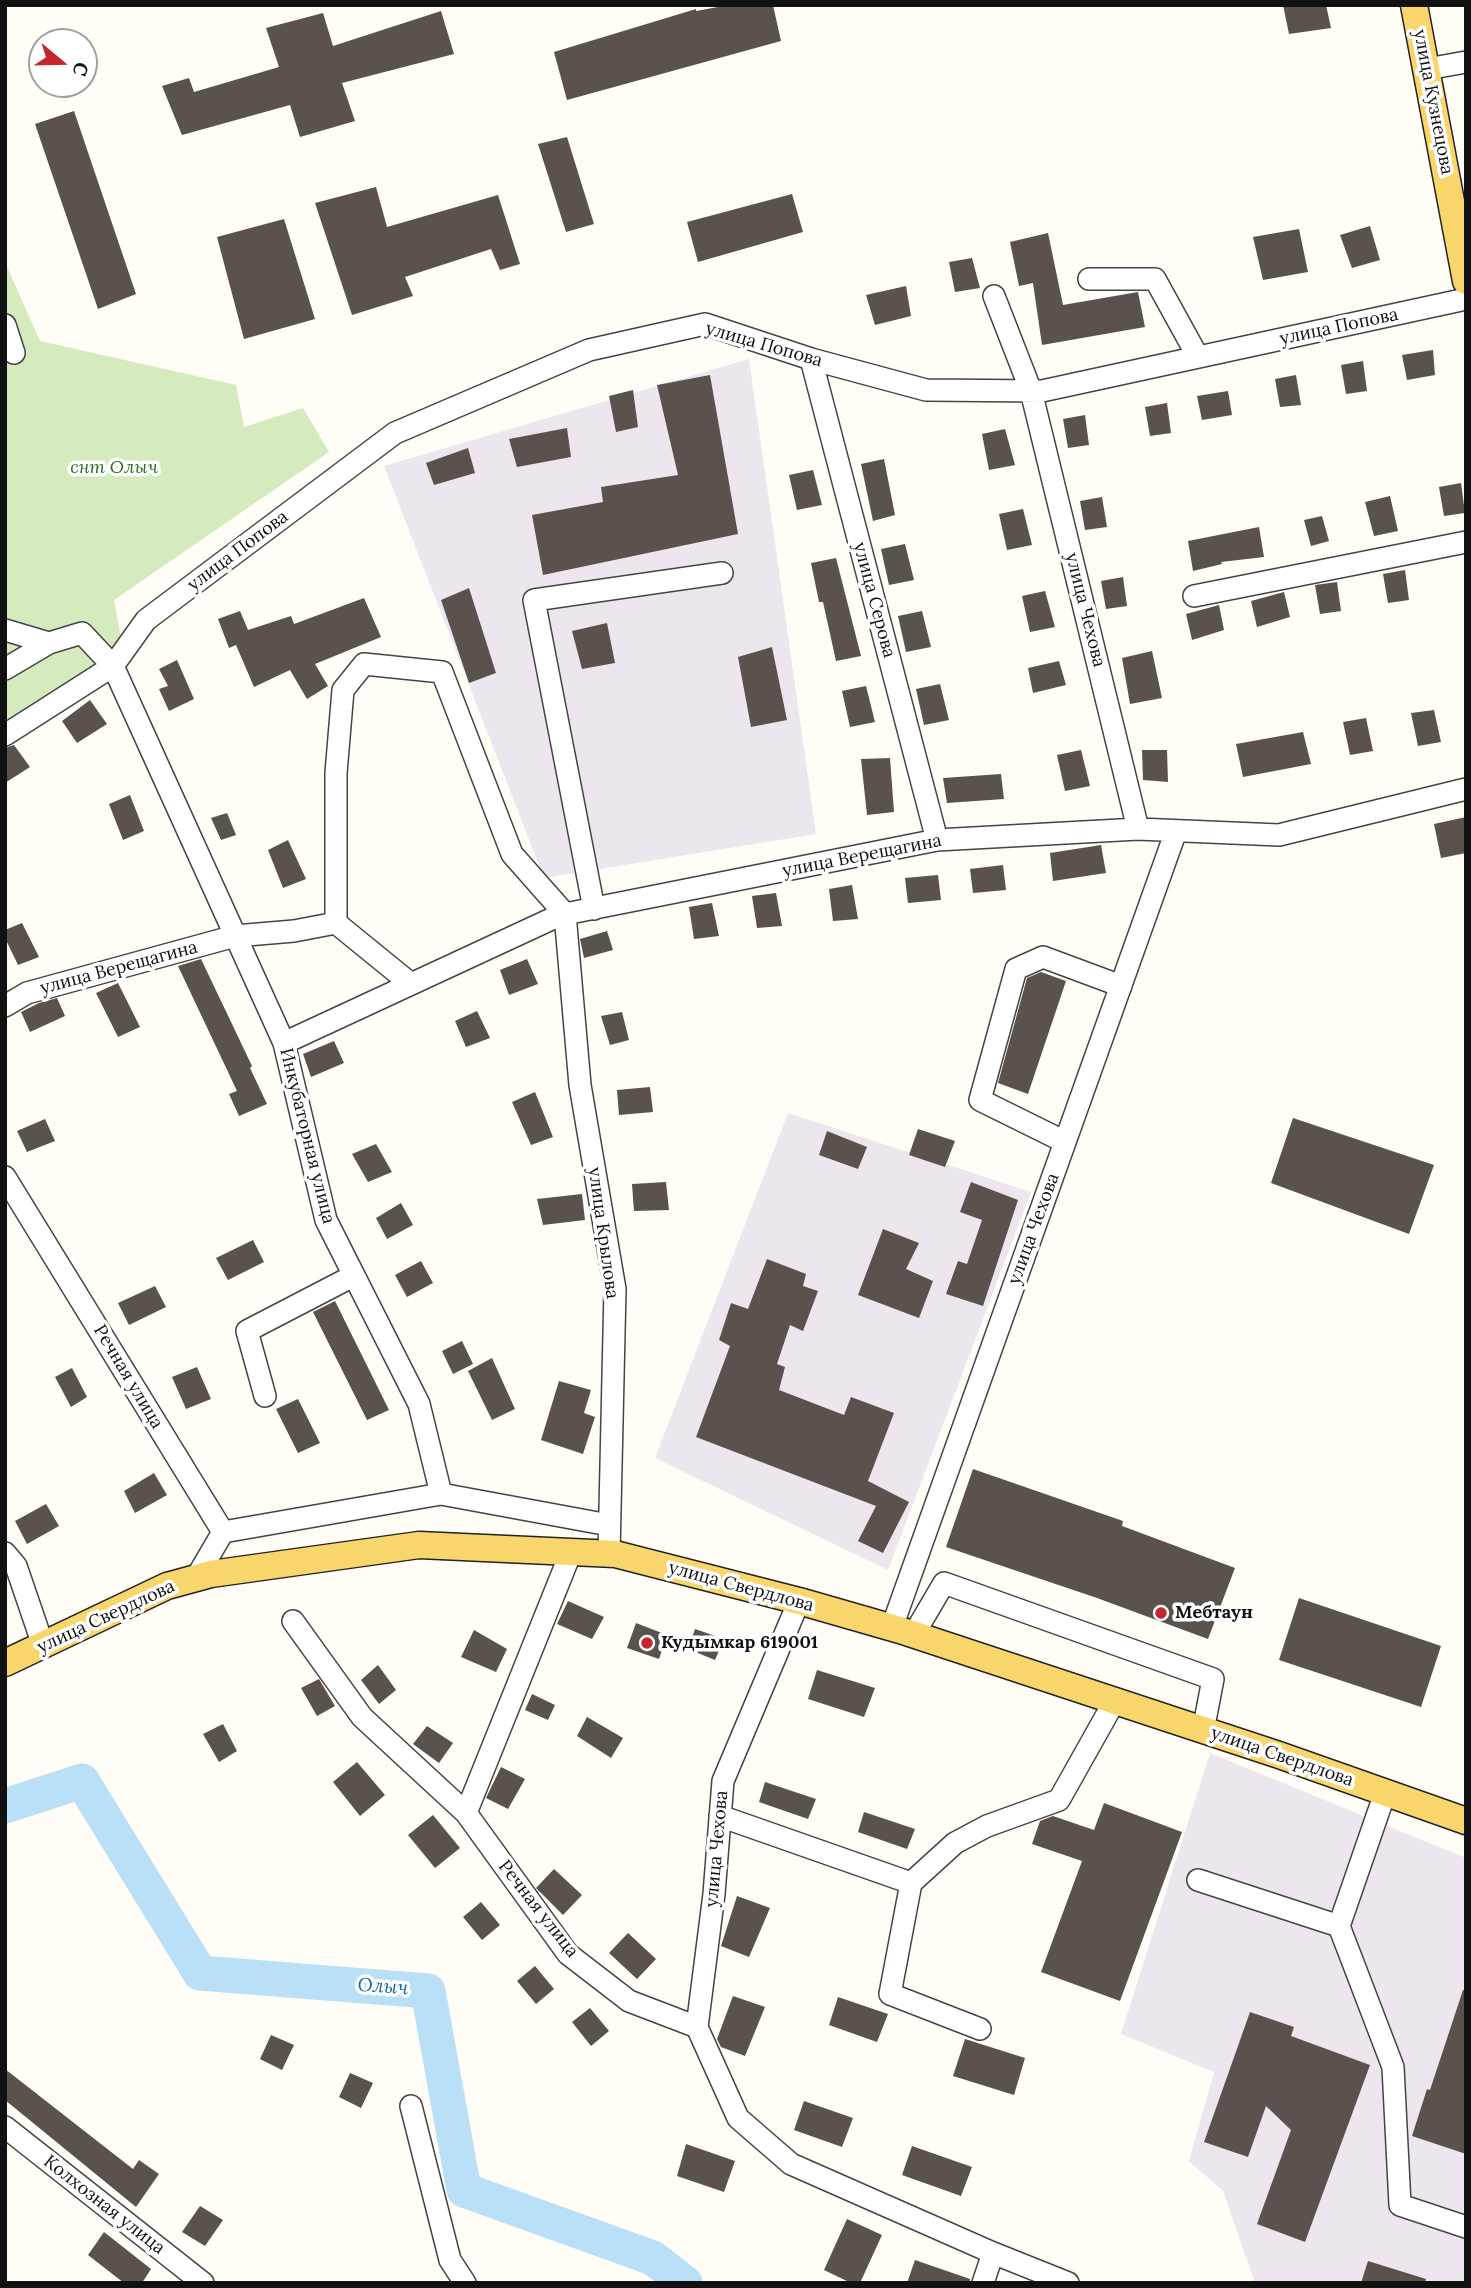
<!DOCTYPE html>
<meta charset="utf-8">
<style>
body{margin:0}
#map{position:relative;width:1471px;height:2288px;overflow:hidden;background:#fffdf5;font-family:Lora,serif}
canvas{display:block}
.frame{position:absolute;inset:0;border:7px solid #111;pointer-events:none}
.north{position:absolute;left:28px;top:28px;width:70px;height:70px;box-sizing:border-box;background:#fff;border:2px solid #a0a0a0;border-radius:50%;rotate:109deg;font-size:19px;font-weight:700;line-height:28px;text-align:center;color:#111}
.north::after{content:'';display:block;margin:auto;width:24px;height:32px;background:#c4262e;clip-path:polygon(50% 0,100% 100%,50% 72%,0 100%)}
</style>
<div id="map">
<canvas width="1471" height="2288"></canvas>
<div class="frame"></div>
<div class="north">С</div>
</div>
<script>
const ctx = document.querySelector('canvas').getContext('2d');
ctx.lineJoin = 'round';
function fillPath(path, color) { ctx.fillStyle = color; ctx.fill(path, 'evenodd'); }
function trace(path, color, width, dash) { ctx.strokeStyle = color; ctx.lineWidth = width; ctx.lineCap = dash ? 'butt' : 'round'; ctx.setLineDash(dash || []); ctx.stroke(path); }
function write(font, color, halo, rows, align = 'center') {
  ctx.font = font + ' Lora,serif'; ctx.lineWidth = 7; ctx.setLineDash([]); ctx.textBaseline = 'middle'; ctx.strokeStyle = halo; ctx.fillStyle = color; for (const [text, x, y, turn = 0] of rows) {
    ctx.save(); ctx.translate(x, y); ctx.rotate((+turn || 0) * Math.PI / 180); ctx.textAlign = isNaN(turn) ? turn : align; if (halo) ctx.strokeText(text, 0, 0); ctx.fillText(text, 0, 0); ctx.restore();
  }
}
fillPath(new Path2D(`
 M749,359l67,475 -272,44 -160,-412z
 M788,1113l243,79 -143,378 -233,-112z
 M1210,1753l256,105v425h-211l-32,-92 -34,-30 25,-89 -93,-38z`), '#eee6ef');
fillPath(new Path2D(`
 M5,262l35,79 196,44 8,42 59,-19 26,44 -215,148 11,59 -120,71z`), '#d5ebbd');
trace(new Path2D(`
 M5,1806l77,-25 118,192 228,18 36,199 189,68 32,25`), '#b9e0f7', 35);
fillPath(new Path2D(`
 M729,5h44l8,36 -214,59 -13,-48 142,-43v2z
 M1283,5h43l5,23 -42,6z
 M441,11l13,43 -112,29 13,38 -55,16 -10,-32 -108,30 -20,-49 27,-8 5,14 85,-25 -13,-39 57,-15 10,33z
 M74,111l62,183 -38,15 -63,-185z
 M567,137l27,87 -28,8 -28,-88z
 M376,187l11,40 111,-32 22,69 -20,6 -9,-21 -86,28 8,19 -61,19 -37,-112z
 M792,194l11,38 -105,30 -11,-40z
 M284,219l31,100 -71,20 -27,-102z
 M1370,226l10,34 -28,8 -12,-33z
 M1299,229l9,43 -45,8 -10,-43z
 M1048,233l15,72 75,-13 7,35 -103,18 -9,-62 -14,3 -9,-44z
 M972,258l8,30 -25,4 -6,-30z
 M906,286l5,30 -36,9 -9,-30z
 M1433,350l2,25 -28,5 -5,-25z
 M1363,361l4,30 -21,3 -5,-29z
 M710,375l28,159 -195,41 -11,-60 71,-13 -2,-15 77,-12 -21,-90z
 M1296,375l5,30 -21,2 -5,-28z
 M633,390l5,37 -22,5 -7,-36z
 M1228,391l4,24 -30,5 -5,-24z
 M1167,403l4,30 -21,3 -5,-29z
 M1085,415l4,30 -21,3 -5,-29z
 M567,428l4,29 -54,10 -8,-28z
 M1005,429l10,36 -26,5 -7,-36z
 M468,448l7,25 -41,12 -8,-22z
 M884,459l11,56 -22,6 -12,-57z
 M813,470l9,35 -25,5 -8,-35z
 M1461,483l4,30 -21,3 -5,-29z
 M1390,496l8,35 -24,5 -9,-34z
 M1102,497l5,30 -22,3 -5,-29z
 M1023,509l9,36 -25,5 -8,-36z
 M1322,516l7,25 -18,5 -7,-26z
 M1259,527l5,30 -43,5 1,2 -29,7 -5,-30z
 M905,544l9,36 -25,5 -8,-36z
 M836,558l25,98 -25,5 -13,-59h-4l-8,-39z
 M1405,570l4,30 -21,3 -5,-29z
 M1123,577l4,29 -21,3 -5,-28z
 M1337,582l4,29 -21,3 -5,-29z
 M469,588l27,85 -27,10 -28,-83z
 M1045,591l10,36 -25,5 -8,-36z
 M1284,592l6,25 -33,10 -6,-26z
 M364,598l17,39 -66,27 13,22 -21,13 -17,-29 -36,17 -18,-42 -7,3 -11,-29 22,-8 8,19 43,-14 3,8z
 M1219,605l5,25 -32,10 -6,-26z
 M922,611l9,36 -25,5 -8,-36z
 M607,623l8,40 -33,6 -10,-38z
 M772,647l15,73 -36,7 -13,-70z
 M1152,651l10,47 -32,6 -8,-46z
 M177,660l17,39 -25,12 -10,-22 9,-3 -9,-17z
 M1059,661l7,24 -33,8 -5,-25z
 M940,684l9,36 -25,5 -8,-36z
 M866,686l9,36 -25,5 -8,-36z
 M90,700l17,24 -30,19 -15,-22z
 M1434,710l7,32 -23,4 -7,-33z
 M1366,718l7,33 -23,4 -7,-33z
 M1303,732l8,32 -68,13 -7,-33z
 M14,745l16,22 -25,16v-35z
 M1081,750l9,36 -25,5 -8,-36z
 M1142,750h25l1,32 -25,-2z
 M890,758l4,54 -27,3 -6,-56z
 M1001,774l3,25 -57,4 -4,-25z
 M130,795l14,36 -21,9 -14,-36z
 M227,813l9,22 -15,5 -10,-22z
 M1466,817v36l-25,5 -7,-34z
 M288,840l18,39 -23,9 -15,-38z
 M1101,845l5,28 -53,8 -3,-28z
 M1003,865l3,25 -33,3 -3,-24z
 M938,875l3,25 -33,3 -3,-25z
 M852,885l6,34 -25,2 -4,-32z
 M776,893l6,33 -25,2 -5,-32z
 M712,903l7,33 -25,3 -5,-32z
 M22,923l17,34 -21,8 -13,-27v-8z
 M607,931l6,19 -29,8 -4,-19z
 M201,959l51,107 -2,2 17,36 -28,12 -10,-22 8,-3 -59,-125z
 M527,959l11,25 -29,11 -9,-25z
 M1041,972l25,9 -38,113 -30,-11 29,-105z
 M118,983l22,44 -22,10 -22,-44z
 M57,998l8,18 -35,16 -9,-20 18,-9z
 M477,1011l13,27 -24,9 -11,-26z
 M622,1012l7,28 -19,5 -9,-29z
 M334,1041l10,22 -33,14 -8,-23z
 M650,1087l3,25 -34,3 -2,-25z
 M535,1092l18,45 -22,8 -19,-43z
 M1293,1118l141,47 -25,69 -138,-51z
 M45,1119l10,22 -28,11 -10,-21z
 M918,1129l37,12 -10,26 -36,-12z
 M827,1131l40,16 -9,22 -39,-14z
 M376,1144l16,28 -24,10 -16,-28z
 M666,1182l3,28 -35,1 -2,-27z
 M971,1182l47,18 -35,106 -37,-12 12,-33 9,3 15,-44 -22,-8z
 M582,1194l3,26 -42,5 -6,-26z
 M401,1203l12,22 -26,14 -11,-21z
 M883,1229l36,14 -13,26 27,12 -14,37 -61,-23z
 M253,1240l11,22 -36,18 -12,-22z
 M767,1259l39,15 -3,12 15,5 -15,40 -13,-6 -13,39 8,3 -6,23 65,25 7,-18 43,16 -26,68 41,21 -26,51 -25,-12 18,-35 -180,-69 34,-91 -11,-6 12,-37 17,6z
 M421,1261l12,22 -26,14 -12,-22z
 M155,1286l11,21 -37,18 -11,-22z
 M335,1301l54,109 -22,10 -54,-108z
 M462,1341l11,23 -20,10 -11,-23z
 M492,1358l23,51 -23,11 -24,-49z
 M197,1367l14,32 -25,10 -14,-32z
 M72,1368l15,29 -16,10 -16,-30z
 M559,1381l32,9 -7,23 11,4 -12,37 -42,-14z
 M298,1399l22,44 -22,10 -22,-44z
 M973,1469l150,52 -1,5 113,42 -27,71 -111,-41 -151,-51z
 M154,1473l13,22 -32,18 -11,-22z
 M46,1504l13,22 -32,18 -12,-23z
 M1299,1598l142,48 -20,61 -142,-47z
 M568,1601l36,16 -12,22 -35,-15z
 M636,1623l31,12 -8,24 -32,-11z
 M695,1629l29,10 -9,21 -27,-11z
 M474,1630l33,19 -11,23 -35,-15z
 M378,1665l18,25 -17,14 -18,-24z
 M817,1670l58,18 -11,29 -56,-18z
 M319,1679l16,27 -18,10 -16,-28z
 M532,1694l23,11 -7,15 -23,-10z
 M587,1717l36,21 -12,20 -34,-22z
 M223,1724l14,27 -18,11 -16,-28z
 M427,1726l26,17 -14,20 -26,-19z
 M357,1762l28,33 -25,21 -27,-34z
 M501,1767l24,12 -17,30 -22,-11z
 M765,1782l51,17 -8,20 -49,-17z
 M1104,1803l78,29 -62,169 -79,-29 41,-111 -50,-17 8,-23 13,-5 41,14z
 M864,1812l51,17 -8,20 -49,-17z
 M433,1815l27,33 -25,20 -27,-33z
 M554,1869l28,26 -19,20 -27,-27z
 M737,1896l33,12 -21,49 -28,-11z
 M481,1902l19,23 -18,15 -19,-23z
 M628,1933l28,26 -19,20 -28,-26z
 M535,1966l19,23 -18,15 -19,-23z
 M1463,1990h3v164l-54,-18 15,-47 3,1z
 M733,1996l32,11 -20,49 -24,-9 -4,-8z
 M838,1997l50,17 -11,28 -48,-17z
 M590,2008l19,23 -18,15 -19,-24z
 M1250,2012l44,15 -3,9 79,29 -65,177 -48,-18 34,-94 -25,-24 -18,51 -44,-15z
 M271,2035l23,10 -12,25 -22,-11z
 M965,2039l60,19 -11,37 -61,-19z
 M5,2069l128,100 6,-9 20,14 -23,33 -131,-107z
 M350,2073l23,10 -12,25 -22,-11z
 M804,2101l49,17 -11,29 -48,-17z
 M686,2144l49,17 -11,31 -47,-16z
 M912,2146l60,21 -11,29 -59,-21z
 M200,2206l23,14 -18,26 -23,-14z
 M847,2219l35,16 -22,48h-9l-27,-13z
 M104,2232l47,37 -9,14h-18l-36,-28z
 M915,2260l55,19v4h-63z
 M1368,2261l58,18 -1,4h-64z`), '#5a524d');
const minor = new Path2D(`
 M1427,69l39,-7
 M1089,279h66l43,78
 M994,296l37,95 107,438
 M5,325l9,28
 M811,359l126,481
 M1194,596l272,-54
 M5,630l44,13 33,-10 31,33 171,377 42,177 93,184 22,90
 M5,669l44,-26
 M5,735l108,-69 33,-46 249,-187 194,-83 116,-26 106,35 115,31 116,1 424,-92
 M594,909l-60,-309 188,-27
 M411,984l-75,-61v-150l7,-83 21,-26 78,8 70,182 53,60 15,171 35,204 -6,264
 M5,1006l22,-13 208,-57 59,-5 42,-8
 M284,1043l276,-128 377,-75 201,-11 141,6 187,-46
 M1065,1142l-85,-42 36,-131 27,-12 78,29
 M5,1177l218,355 -27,46
 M265,1396l-18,-65 106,-55
 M223,1532l218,-38 168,31
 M5,1553l11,13 27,79
 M293,1621l69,96 104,96 102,141 61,47 68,26 41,91 53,46 202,89 75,30
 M892,1627l284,-796
 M914,1634l30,-51 269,96 -10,52
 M1385,1793l-46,133 54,141 7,138 66,22
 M466,1813l105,-261
 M720,1816l191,67
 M1198,1880l141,46
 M697,2027l17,-133 9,-113 76,-180
 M980,2029l-90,-35 21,-111 44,-40 32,-17 72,-26 55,-98
 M411,2106l39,154 15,23
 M5,2127l198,156
 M983,2283l10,-30`);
const major = new Path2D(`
 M1414,5l52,276
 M5,1663l162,-77 44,-12 208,-29 196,9 184,47 101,29 379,125 187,66`);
trace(minor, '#444', 24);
trace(major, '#222', 29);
trace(minor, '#fff', 21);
trace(major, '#f9d66b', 26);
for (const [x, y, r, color] of [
 [1161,1613,7,"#c4262e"],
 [647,1643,7,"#c4262e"]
]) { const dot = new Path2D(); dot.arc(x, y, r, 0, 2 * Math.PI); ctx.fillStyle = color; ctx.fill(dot); trace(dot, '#fff', 2.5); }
write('18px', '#111', '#fff', [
 ["улица Кузнецова",1433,102,79],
 ["улица Попова",1339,327,-12],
 ["улица Попова",764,345,16],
 ["улица Попова",238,551,-37],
 ["улица Серова",874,600,75],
 ["улица Чехова",1085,610,76],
 ["улица Верещагина",862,856,-11],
 ["улица Верещагина",119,968,-15],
 ["Инкубаторная улица",307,1136,76],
 ["улица Чехова",1034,1229,-70],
 ["улица Крылова",603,1233,82],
 ["Речная улица",128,1377,59],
 ["улица Свердлова",741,1587,15],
 ["улица Свердлова",106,1617,-25],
 ["улица Свердлова",1282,1757,19],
 ["улица Чехова",717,1849,-85],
 ["Речная улица",538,1909,52],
 ["Колхозная улица",104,2205,38]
]);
write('italic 18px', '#2f6b1f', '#fff', [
 ["снт Олыч",114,468]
]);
write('bold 18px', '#111', '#fff', [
 ["Мебтаун",1175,1613],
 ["Кудымкар 619001",661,1643]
], 'left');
write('italic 19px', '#1768a6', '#fff', [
 ["Олыч",383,1987,4]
]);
</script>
